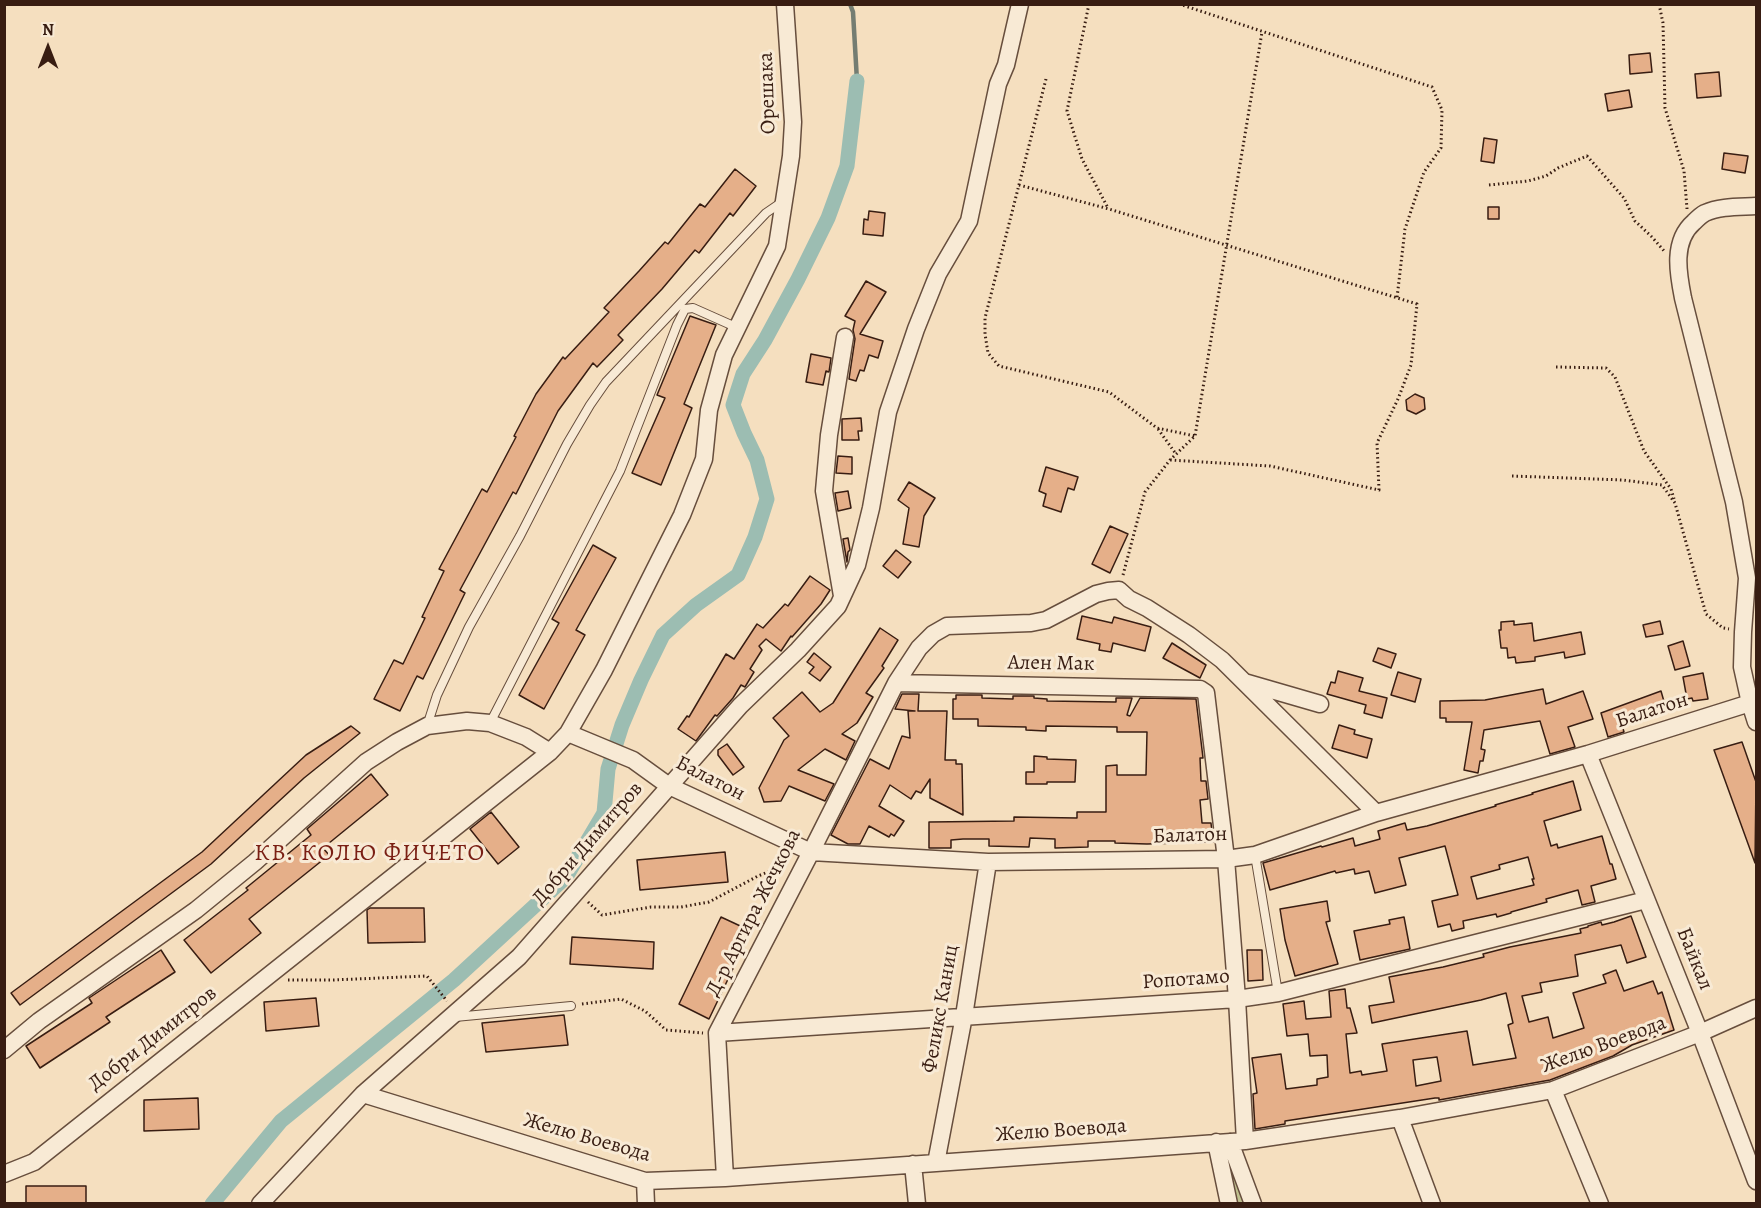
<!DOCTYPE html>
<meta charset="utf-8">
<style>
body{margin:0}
#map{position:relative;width:1761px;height:1208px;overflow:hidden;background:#f5dfbf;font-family:Alegreya,serif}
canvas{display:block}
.frame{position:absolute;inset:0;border:6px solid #381d12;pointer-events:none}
.north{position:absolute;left:18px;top:18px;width:60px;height:60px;-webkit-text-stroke:4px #f8ead5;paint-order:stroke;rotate:0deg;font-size:16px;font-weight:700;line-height:24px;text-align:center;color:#381d12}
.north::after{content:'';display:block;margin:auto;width:21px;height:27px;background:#381d12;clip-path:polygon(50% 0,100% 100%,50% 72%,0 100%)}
</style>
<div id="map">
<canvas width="1761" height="1208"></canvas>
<div class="frame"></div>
<div class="north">N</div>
</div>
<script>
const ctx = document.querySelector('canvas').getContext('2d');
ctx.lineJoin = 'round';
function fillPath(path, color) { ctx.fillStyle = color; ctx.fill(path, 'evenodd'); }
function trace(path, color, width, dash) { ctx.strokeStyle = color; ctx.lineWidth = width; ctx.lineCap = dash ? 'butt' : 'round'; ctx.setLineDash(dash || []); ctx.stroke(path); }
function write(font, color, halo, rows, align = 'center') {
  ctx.font = font + ' Alegreya,serif'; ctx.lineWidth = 6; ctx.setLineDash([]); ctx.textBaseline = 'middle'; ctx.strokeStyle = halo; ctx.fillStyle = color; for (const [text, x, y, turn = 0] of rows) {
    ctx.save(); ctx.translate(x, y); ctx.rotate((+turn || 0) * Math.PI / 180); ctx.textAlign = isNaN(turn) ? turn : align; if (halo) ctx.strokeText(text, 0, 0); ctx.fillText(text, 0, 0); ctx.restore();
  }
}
fillPath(new Path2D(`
 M1216,1142l36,61h-23z`), '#c0c18f');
trace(new Path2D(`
 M850,4l3,8 4,69`), '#747d72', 4.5);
trace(new Path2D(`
 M212,1204l69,-83 173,-141 112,-103 38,-64 4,-44 14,-44 19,-45 22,-45 33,-30 42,-30 17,-38 12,-38 -10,-39 -13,-27 -11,-28 10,-31 22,-34 33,-61 30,-61 19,-52 10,-85`), '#9cbdb2', 15);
const building = new Path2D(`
 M1650,53l2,19 -22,2 -1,-19z
 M1719,72l2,24 -24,2 -2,-24z
 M1629,90l3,17 -24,4 -3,-17z
 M1484,138l13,2 -3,23 -13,-2z
 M1724,153l24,3 -3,17 -23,-4z
 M735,169l21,17 -23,30 -3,-3 -31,40 -4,-3 -33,39 -44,46 5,5 -26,27 -4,-4 -35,48 -42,83 -3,-2 -53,98 5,3 -42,86 -6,-3 -17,35 -26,-12 20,-39 9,4 22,-46 -3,-1 22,-46 -5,-2 43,-80 5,3 29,-55 -2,-1 22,-42 27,-37 2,2 44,-47 -5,-4 35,-37 26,-29 3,2 32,-40 5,3z
 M1488,207h11v12h-11z
 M869,211l16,2 -2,23 -20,-2 1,-15 4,1z
 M866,281l20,11 -26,42 23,7 -5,17 -9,-3 -5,16 -4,-1 -4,11 -7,-2 6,-40 -2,-9 2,-9 -10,-5z
 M690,316l26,9 -32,79 8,4 -31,77 -29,-12 33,-75 -8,-3z
 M811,354l20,4 -2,14 -3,-1 -3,14 -17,-3z
 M1415,394l9,4 1,11 -9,5 -9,-4 -1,-10z
 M861,418l1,13h-4l1,9h-17v-21z
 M838,456l14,1v17l-16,-1z
 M1046,467l32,10 -4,13 -6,-2 -7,24 -18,-6 3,-12 -7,-3z
 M909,482l26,16 -11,18 -5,31 -16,-3 6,-36 -11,-8z
 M848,491l3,17 -13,3 -3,-18z
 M1110,526l18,8 -18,39 -18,-9z
 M848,538l2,12 -2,2 -1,10 -4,-23z
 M593,545l23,13 -40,72 9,5 -41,74 -25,-14 40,-72 -7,-4z
 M896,550l15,12 -13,16 -15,-12z
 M810,576l20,14 -9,14 -29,33 -1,-1 -10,15 -15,-12 -7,7 3,4 -12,19 4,3 -9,15 -4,-2 -8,13 -16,18 -2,-1 -19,26 -18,-12 9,-13 2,1 37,-63 8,5 23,-35 6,4 22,-24 3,2z
 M1082,616l30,7 2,-6 37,10 -6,24 -32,-8 -2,9 -12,-2 1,-6 -23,-5z
 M1514,621v4l18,-2 2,18 47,-9 4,22 -20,4 -1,-6 -29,5v4l-19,2 -1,-6 -7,1 -1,-10h-6l-2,-18h2v-8z
 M1660,621l3,13 -17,3 -3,-12z
 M880,628l18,12 -16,26 2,2 -18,25 7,4 -16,26 -15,11 13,7 -9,19 -21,-11 -27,21 36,14 -9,17 -36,-15 -8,15 -17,1 -5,-14 25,-48 5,-4 -16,-18 29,-26 18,20 13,-9z
 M1683,641l7,25 -15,4 -7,-24z
 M1172,643l34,22 -6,13 -37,-20z
 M1378,648l18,6 -5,14 -18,-7z
 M814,653l17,14 -11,14 -11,-8 5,-6 -7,-5z
 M1338,671l25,7 -4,13 28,7 -5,20 -18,-5 2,-8 -39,-11 4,-12 4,1z
 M1398,672l23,7 -6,23 -24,-7z
 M1703,673l5,26 -15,2 -1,-3 -5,1 -4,-22z
 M1543,689l3,15 37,-13 10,28 -25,8 7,20 -25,7 -10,-33 -56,9 -3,19 4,1 -2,11h-3l-2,12 -14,-3 8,-48h-26v-4h-6v-17l45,-1z
 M1661,691l4,14 -25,9 2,4 -20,7 2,7 -16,5 -7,-24z
 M902,694h17l-1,17h29l-2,49h11v4h6l1,51 -33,-17v-19l-9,14 -5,-2 -5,8 -21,-14 -11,21 25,15 -10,15 -3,-2 -2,3 -20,-11 -9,18h-12l-17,-9 39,-76 19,10 13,-33 8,2 -2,-27h7l-20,-2z
 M956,695h26v3l31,1v-3h21v2l13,1v2l69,1v-4h16l-5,17 3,1 10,-18 56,1 7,59h-3l1,23h5l2,18 -8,1 2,23h9l2,19 -66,2 -32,-1v-2h-27v6l-33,1v-9l-25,-1 -1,9 -40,-1v-7h-26l-12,1v8h-22v-26l85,-1v-4l63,1v-6h29v-46l11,-1v10h29l1,-43h-30v-5l-71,-1v5l-20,-1v-3l-48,-1v-7h-25v-20h3z
 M1339,725l16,5 -1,4 18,5 -5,19 -35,-10z
 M351,726l9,7 -56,45 -93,86 -191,141 -9,-12 191,-141 104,-97z
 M1742,742l14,40 -1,81 -41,-113z
 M727,744l17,23 -11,8 -15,-20v-5z
 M1034,756l13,1v2l29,1 -1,22h-28v2h-21v-12h8z
 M371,774l17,21 -65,53 6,7 -80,64 12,14 -50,40 -27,-33 64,-50 -2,-2 65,-53 -4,-6z
 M1573,781l8,29 -37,11 7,25 6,-2 1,4 44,-12 8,28h2l4,15 -25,7 4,16 -13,3 -4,-15 -32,9 1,3 -36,10v1l-14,4 -1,-3 -33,7 1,7 -12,3 -2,-7 -12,3 -6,-26 26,-6 -13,-49 -46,12 7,27 -31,8 -6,-22 -14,3 -1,-5 -18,4 -1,-2 -65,19 -7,-27 58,-17 1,1 31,-9 2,8 25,-7 -2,-8 27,-8 2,7 20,-4 69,-20 -1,-1 38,-11 -1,-1zM1528,857l6,22h-2l2,6 -57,14 -6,-22 29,-8 -1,-4z
 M491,812l28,35 -21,17 -28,-35z
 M725,852l3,30 -88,8 -3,-30z
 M1327,901l3,20 -4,1 12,42 -43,12 -10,-36 -5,-31z
 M370,908h54l1,34 -57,1 -1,-33z
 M1631,916l15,41 -19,6 -6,-18 -46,10 3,21 -38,7 2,9 -20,4 7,26 19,-5 5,21 31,-10 -11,-35 33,-10 -3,-8 13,-5 8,21 29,-10 5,13 4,-2 12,38 -42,15 -19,11 -63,24 -111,20v-2h-4l-150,23v3l-30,5 -2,-35 4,-1 -5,-35 29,-4 5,35 31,-4v-6l11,-2 -1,-22 -17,1 -2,-22 -21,2 -4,-32 21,-3 2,18 25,-2 -2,-26 16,-2 2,19h3l7,25 -11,1 4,39 11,-2 1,4 25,-4 -5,-27 85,-13 6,34 43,-7 -8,-33 5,-2 -7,-30 -25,7 -109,23 -3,-17 25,-4 -5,-25 54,-10 41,-10 -1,-3 27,-7 71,-14 -1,-4 8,-2v-1l13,-4 1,3 12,-3zM1437,1057l4,24 -25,5 -3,-26z
 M721,917l30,14 -42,88 -30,-15z
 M1404,917l6,32 -50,11 -6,-29 36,-7 -1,-4z
 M572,937l82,5 -1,27 -83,-5z
 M161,950l14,22 -69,45 4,5 -70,46 -14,-22 66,-43 -3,-5z
 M1247,950h15l1,30 -15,1z
 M316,998l3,28 -53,5 -2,-29z
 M564,1015l4,30 -82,7 -4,-29z
 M198,1098l1,31 -55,2v-31z
 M26,1186h60v17h-60z`);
fillPath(building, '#e5af89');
trace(building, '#381d12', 1.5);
const service = new Path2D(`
 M490,723l130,-252 57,-146 8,-16 8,-1 45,20
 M427,726l10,-31 32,-68 51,-91 47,-92 23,-39 16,-23 160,-169 16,-11
 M1255,855l23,138
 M455,1017l116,-11`);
const minor = new Path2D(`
 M1756,206c-16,1 -36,0 -51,7 -4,2 -8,6 -11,9 -22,19 -16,51 -11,76l51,204 13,76 -4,54 -1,35 8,36 6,19
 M842,596l-18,-105 5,-56 16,-98
 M1244,682l76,22
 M896,683l304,6 6,4 20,166 11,140 8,142
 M568,733l65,27 36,26 142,66 177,10 238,-3 29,-4 121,-42 212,-59 162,-51
 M1588,754l112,279 56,148
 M717,1033l520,-34 41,-6 368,-93
 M4,1050l35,-29 157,-111 59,-48 111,-100 31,-20 30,-16 40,-5 23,2 36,14 24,15
 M1553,1090l47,114
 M363,1094l282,87 80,-3 520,-37 155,-23 153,-28 147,-57 56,-25
 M1400,1118l32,86
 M1216,1142l13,62
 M1230,1142l23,62
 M936,1163l28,-147 24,-154
 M913,1164l4,40
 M4,1174l30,-12 516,-410 18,-19 36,-63 78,-155 22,-56 5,-49 15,-55 53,-109 14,-90 2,-34 -8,-118
 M725,1178l-8,-145 94,-181 85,-169 23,-35 14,-14 14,-8 84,-3 15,-3 50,-26 12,-3 11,-1 10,9 18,9 42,27 33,25 154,153
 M645,1181l1,23
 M260,1204l103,-110 156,-137 221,-251 58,-56 40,-44 19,-41 14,-57 17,-96 28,-83 22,-55 31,-53 29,-137 8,-19 14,-61`);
trace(service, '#674e3d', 10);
trace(minor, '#674e3d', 19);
trace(new Path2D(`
 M1089,4l-22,107 15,48 26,49
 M1179,4l253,83 10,23 -1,38 -17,24 -19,57 -8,69
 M1659,4l4,19 2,85 19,63 3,38
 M1046,79l-61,239v16l3,19 11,13 110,26 48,36 38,8
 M1019,185l90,24 308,95 -6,61 -13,34 -21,44 2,47 -109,-24 -100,-6
 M1489,185l39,-4 18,-5 12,-8 29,-12 37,42 11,23 17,16 13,15
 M1556,367l50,1 9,9 29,74 27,38 3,10
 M1158,429l18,25
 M1512,476l111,4 39,5 13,18 31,111 17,14 6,1
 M1123,575l22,-83 25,-32 25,-24 67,-404
 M588,902l14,13 49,-8h30l28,-5 49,-26 30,-12
 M288,980h44l95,-4 20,25
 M582,1004l39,-5 24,12 21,19 37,3`), '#381d12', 3, [1.5, 3]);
trace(service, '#f8ead5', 8);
trace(minor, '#f8ead5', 16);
write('21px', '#381d12', '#f8ead5', [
 ["Орешака",768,93,-92],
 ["Ален Мак",1051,664,1],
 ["Балатон",1652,711,-18],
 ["Балатон",710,779,27],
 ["Балатон",1190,836,-2],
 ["Добри Димитров",588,844,-49],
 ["Д-р Аргира Жечкова",754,913,-63],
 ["Байкал",1694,959,68],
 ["Ропотамо",1186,980,-4],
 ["Феликс Каниц",941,1009,-80],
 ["Добри Димитров",153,1039,-38],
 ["Желю Воевода",1604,1045,-20],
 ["Желю Воевода",1061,1131,-4],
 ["Желю Воевода",587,1138,16]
]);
ctx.letterSpacing = '1.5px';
write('24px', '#7a1f14', '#f8ead5', [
 ["КВ. КОЛЮ ФИЧЕТО",370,854]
]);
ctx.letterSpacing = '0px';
</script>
